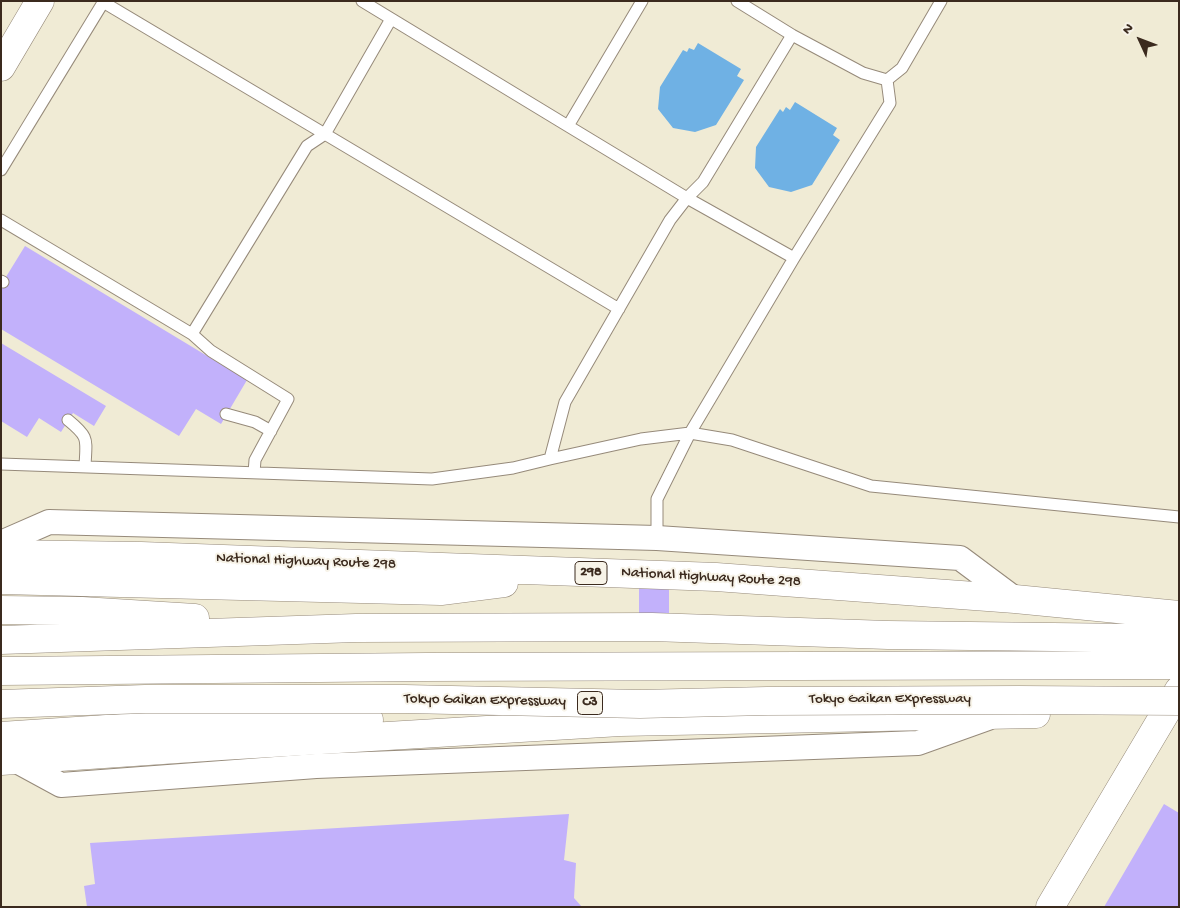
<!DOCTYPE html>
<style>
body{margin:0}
#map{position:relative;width:1180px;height:908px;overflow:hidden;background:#f0ebd5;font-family:"Gochi Hand",sans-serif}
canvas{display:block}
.frame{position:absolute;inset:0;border:2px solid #3b2a1e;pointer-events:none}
.north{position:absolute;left:1115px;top:15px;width:50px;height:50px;-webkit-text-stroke:4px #f7f3e8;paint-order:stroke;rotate:313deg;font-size:14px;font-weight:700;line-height:20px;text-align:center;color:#3b2a1e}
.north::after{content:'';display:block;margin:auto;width:18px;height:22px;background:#3b2a1e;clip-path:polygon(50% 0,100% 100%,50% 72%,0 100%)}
</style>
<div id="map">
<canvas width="1180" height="908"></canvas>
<div class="frame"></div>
<div class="north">N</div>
</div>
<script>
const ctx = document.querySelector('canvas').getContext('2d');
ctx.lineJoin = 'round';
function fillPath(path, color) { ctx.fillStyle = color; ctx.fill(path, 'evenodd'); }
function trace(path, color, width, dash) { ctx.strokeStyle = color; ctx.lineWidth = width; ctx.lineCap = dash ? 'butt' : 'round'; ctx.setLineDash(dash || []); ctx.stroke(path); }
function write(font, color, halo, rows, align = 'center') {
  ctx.font = font + ' "Gochi Hand",sans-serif'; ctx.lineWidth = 4; ctx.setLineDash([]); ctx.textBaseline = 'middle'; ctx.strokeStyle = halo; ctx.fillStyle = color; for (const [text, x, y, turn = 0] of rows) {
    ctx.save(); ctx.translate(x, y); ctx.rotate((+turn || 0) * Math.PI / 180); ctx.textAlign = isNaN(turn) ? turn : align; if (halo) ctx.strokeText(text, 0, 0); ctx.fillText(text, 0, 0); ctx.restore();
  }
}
fillPath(new Path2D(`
 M698,43l43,26 -4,7 7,4 -28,45 -21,7 -22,-4 -15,-19 2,-22 23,-37 4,2 2,-4 5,2z
 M795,102l42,26 -4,7 7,5 -28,45 -21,7 -22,-5 -14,-19 1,-21 24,-38 3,3 3,-5 4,3z`), '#6fb1e4');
fillPath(new Path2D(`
 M25,246l222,134 -26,44 -25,-15 -17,27 -178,-107v-44z
 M1,343l105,63 -12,20 -21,-13 -12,19 -22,-14 -12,19 -26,-16z
 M639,583h30v57h-30z
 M1164,804l15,9v94h-75z
 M569,814l-5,46 12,3 -2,35 8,9h-495l-3,-21 11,-2 -5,-41z`), '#c2b1fb');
const lane = new Path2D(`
 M362,1l206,125
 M642,1l-74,125 119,72 107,60
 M737,1l55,34
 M103,2l516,307
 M887,80l-24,-7 -71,-38 -89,147 -16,16 -17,22 -105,182 -15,57 91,-20 49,-6 42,7 139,46 308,31
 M1,170l103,-169
 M1,220l191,114
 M1,281l2,1
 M226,414l29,8 16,9
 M68,420c22,18 18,19 17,47
 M1,464l431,15 81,-11 37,-9
 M254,473l1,-13 33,-61 -77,-48 -19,-17 115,-188 18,-12 66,-115
 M657,538v-39l33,-66 104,-175 96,-155 -3,-23 15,-12 39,-67`);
const street = new Path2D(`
 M1,543l48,-21 608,16 303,20 55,41
 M15,760l46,25 255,-19 602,-23 70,-25`);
const secondary = new Path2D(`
 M1,67l39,-66
 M1050,907l129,-217`);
const highway = new Path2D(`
 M1,554l140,2 575,21 299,22 164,16
 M1,580l440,11 63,-8
 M1,610l81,1 113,7
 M1,640l355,-12 296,-1 236,8 247,3 44,4
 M1,671l425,-4 753,-2
 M1,736l166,-11 202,-5
 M1,761l220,-15 399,-24 416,-8`);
trace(lane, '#968a7a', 13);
trace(street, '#968a7a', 26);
trace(secondary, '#968a7a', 29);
trace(highway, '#968a7a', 29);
trace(lane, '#fff', 11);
trace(street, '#fff', 24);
trace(secondary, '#fff', 28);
trace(highway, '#fff', 28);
const highwayBridge = new Path2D(`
 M1,704l144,-5h260l235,5 127,-3 252,-1 160,1`);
trace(highwayBridge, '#968a7a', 29, []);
trace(highwayBridge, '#fff', 28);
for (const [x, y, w] of [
 [591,573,32],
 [590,703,25]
]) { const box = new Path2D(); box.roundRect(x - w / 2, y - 11.5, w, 23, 4); ctx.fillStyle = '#f7f3e8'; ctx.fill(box); trace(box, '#3b2a1e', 1); }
write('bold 14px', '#3b2a1e', null, [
 ["298",591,573],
 ["C3",590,703]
]);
write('15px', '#3b2a1e', '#f7f3e8', [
 ["National Highway Route 298",306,562,2],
 ["National Highway Route 298",711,578,3],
 ["Tokyo Gaikan Expressway",890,700],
 ["Tokyo Gaikan Expressway",485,701,1]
]);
</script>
